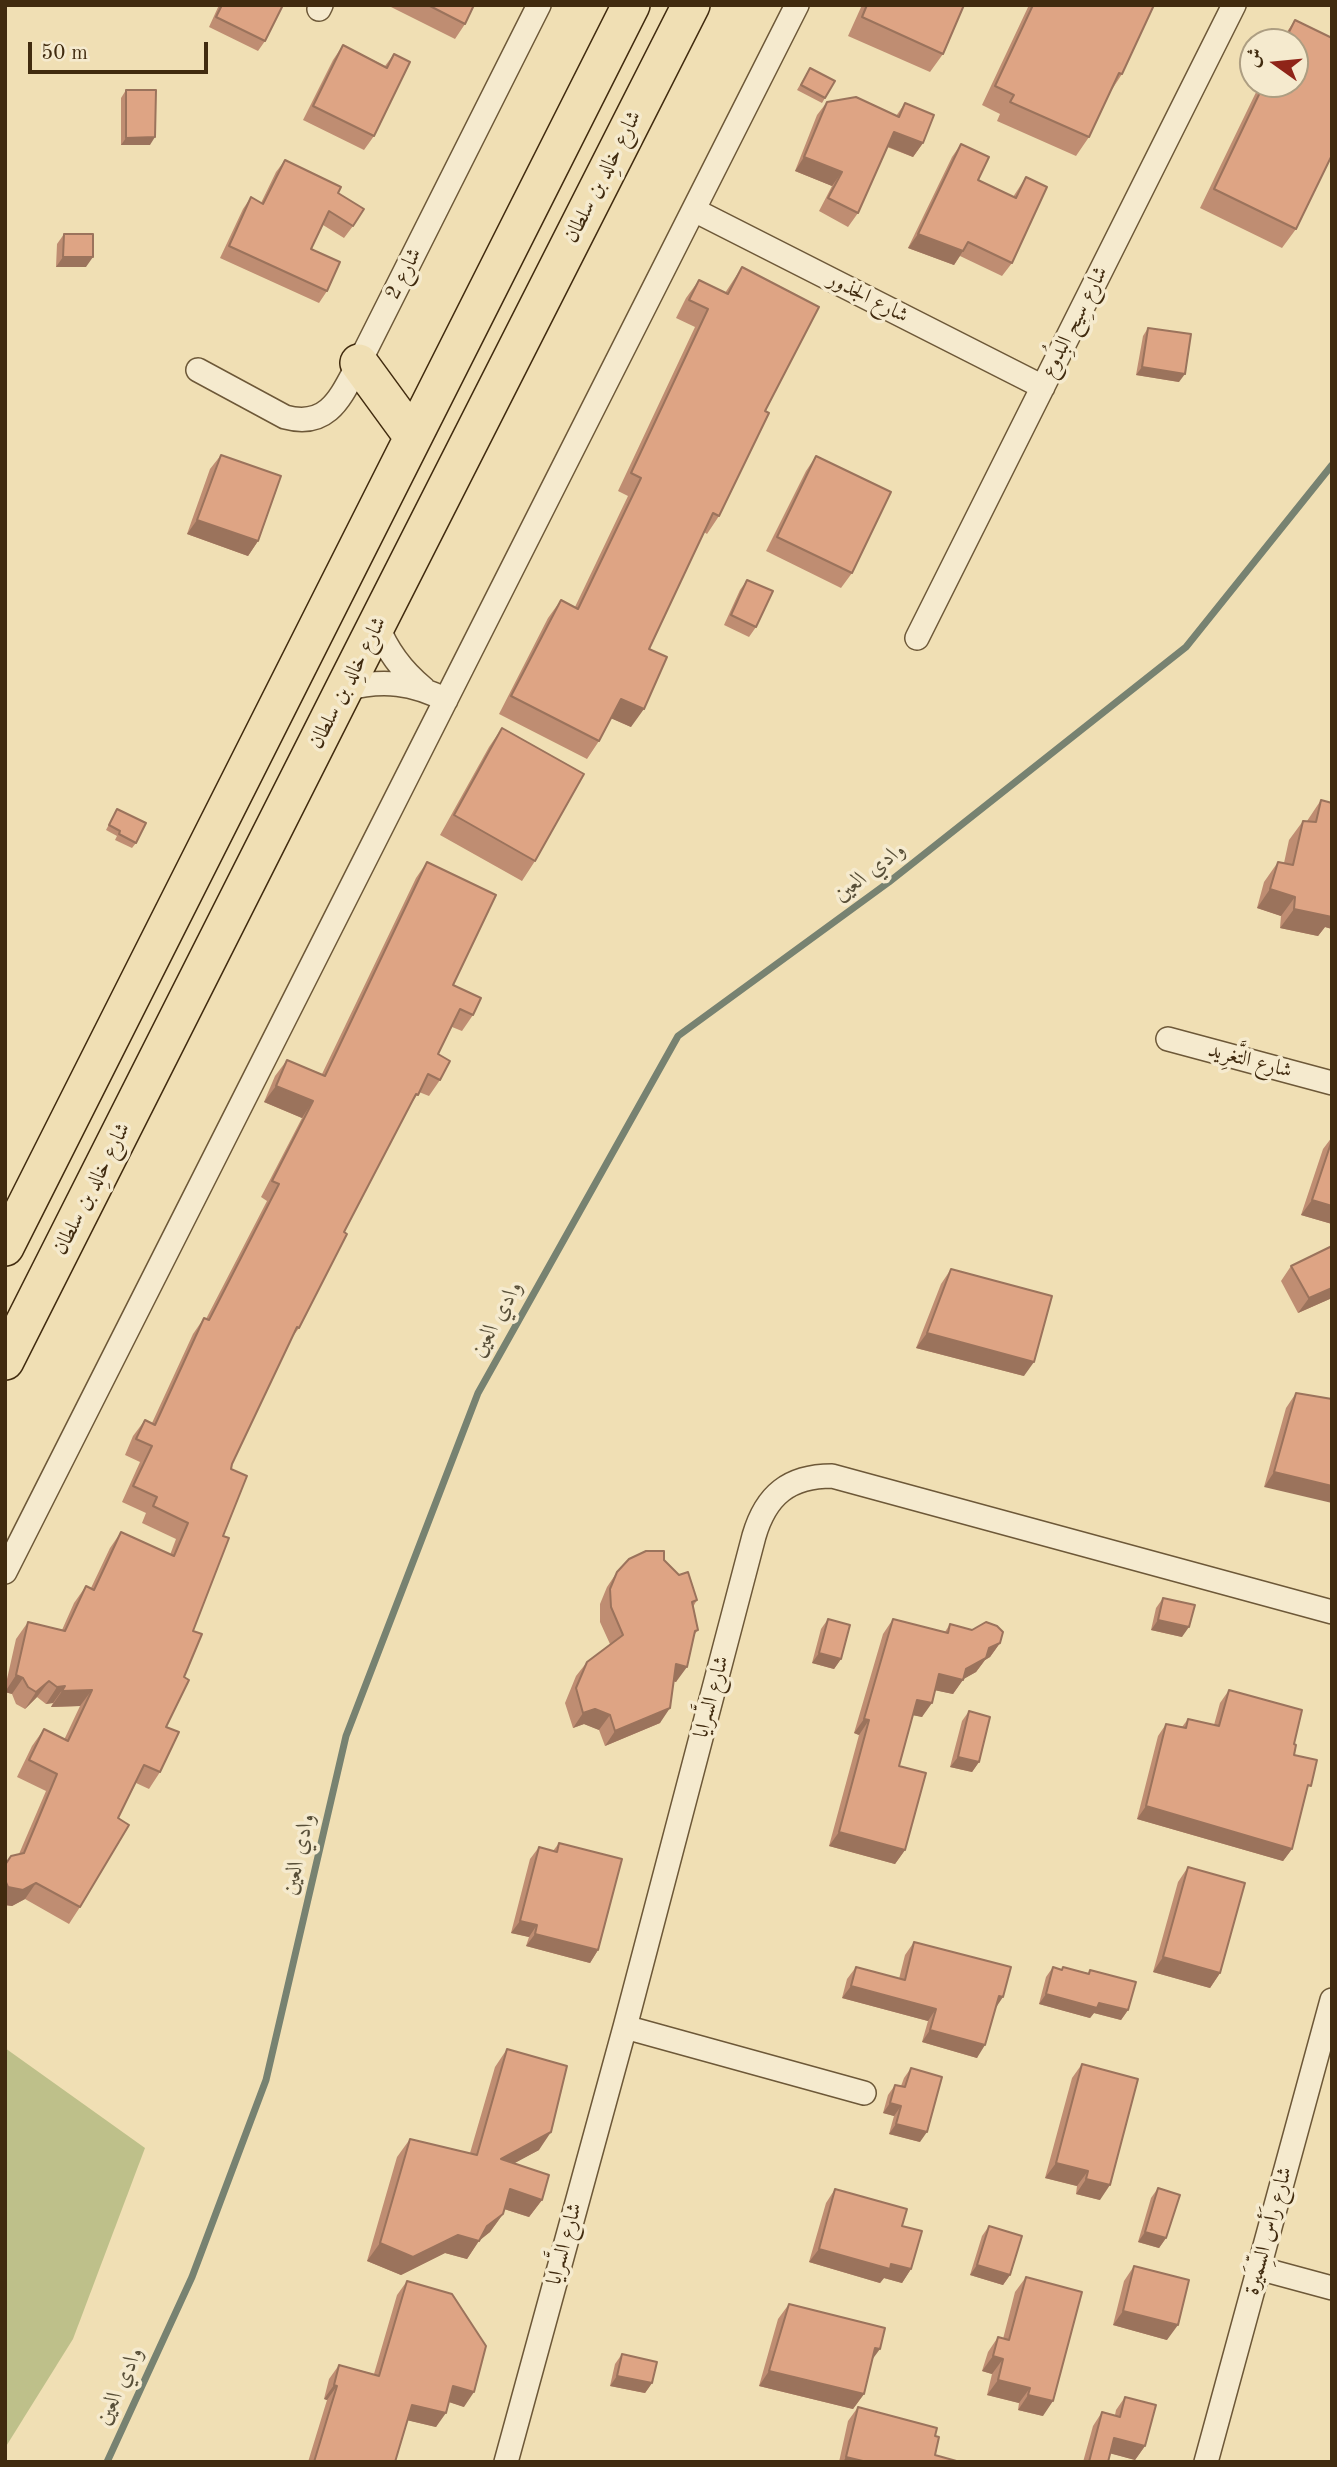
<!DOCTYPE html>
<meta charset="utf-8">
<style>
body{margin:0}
#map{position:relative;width:1337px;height:2467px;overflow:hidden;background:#f0dfb4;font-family:"Old Standard TT",Amiri,serif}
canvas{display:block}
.frame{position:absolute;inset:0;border:7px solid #412b0f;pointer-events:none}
.north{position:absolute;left:1239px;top:28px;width:70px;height:70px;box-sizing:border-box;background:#f5eace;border:2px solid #ad9e82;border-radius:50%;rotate:285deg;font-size:19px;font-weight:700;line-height:28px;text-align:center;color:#412b0f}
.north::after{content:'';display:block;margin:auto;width:24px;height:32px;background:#8f2418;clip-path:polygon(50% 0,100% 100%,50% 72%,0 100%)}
.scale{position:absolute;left:28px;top:42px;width:180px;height:32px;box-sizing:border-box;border:4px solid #412b0f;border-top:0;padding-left:9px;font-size:21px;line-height:24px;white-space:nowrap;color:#412b0f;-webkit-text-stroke:5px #f5eace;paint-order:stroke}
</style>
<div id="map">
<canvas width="1337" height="2467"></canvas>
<div class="frame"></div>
<div class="north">ش</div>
<div class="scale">50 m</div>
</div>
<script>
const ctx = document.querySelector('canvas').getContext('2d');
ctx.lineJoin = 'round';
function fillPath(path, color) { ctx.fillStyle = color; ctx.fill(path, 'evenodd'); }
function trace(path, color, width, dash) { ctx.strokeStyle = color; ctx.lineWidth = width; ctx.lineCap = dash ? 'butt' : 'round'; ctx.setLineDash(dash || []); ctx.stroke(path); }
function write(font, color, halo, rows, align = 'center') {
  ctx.font = font + ' "Old Standard TT",Amiri,serif'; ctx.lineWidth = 7; ctx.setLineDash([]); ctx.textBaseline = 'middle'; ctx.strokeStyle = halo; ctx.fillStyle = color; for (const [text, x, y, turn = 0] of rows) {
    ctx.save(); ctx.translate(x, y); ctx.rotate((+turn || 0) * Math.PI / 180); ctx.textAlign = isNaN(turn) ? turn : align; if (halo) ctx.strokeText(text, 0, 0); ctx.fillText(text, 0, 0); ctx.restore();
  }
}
fillPath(new Path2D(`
 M5,2048l140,100 -72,191 -68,109z`), '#bec08a');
trace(new Path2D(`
 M107,2462l85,-185 74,-197 80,-344 132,-343 200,-357 211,-154 297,-235 146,-182`), '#778271', 7);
const minor = new Path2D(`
 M319,9l2,-4
 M694,210l349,177
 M198,370l87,47c44,12 56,-21 74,-54l180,-358
 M377,625c10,26 24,45 46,63
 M917,638l317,-633
 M346,689c37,-10 67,-6 100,11
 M1168,1039l164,44
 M5,1572l792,-1567
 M625,2027l239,66
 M1258,2268l74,20
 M506,2462l119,-435 129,-491c12,-41 35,-60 78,-60l500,136
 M1206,2462l126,-462`);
const primary = new Path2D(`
 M359,363l54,74
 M5,1247l626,-1242
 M5,1361c229,-452 455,-905 686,-1356`);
trace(minor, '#6d5838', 26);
trace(primary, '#412b0f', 40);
trace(minor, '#f5eace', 23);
trace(primary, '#f0dfb4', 37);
fillPath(new Path2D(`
 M219,5h64l-18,36 -7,10 -49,-24z
 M387,5h87l-9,19 -10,15z
 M862,5h102l-21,49 -13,18 -82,-36z
 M1029,5h125l-32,69 -11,17 -22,46 -13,19 -79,-35 3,-7 -18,-9z
 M1295,20l1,209 -14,19 -82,-40 60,-124h35v-42h-15z
 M343,45l42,21 9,-12 -20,82 -10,14 -61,-30 30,-60z
 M810,68l15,30 -3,5 -25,-13z
 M126,90l24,55h-29v-47z
 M827,102l69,14 9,-13 18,40 -10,14 -26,-10 -29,66 -10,14 -29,-16 13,-25 -37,-15 22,-56z
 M961,144l17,36 35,17 13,-20 -14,86 -10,13 -42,-20 -6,9 -46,-17 44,-91z
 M285,160l53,33 15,33 -9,12 -21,-13 -12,24 16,42 -8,12 -99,-45 23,-49 8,-12 10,6 15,-31z
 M64,234l22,33h-30l1,-23z
 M742,267l23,144 -46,105 -12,18 -3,-2 -55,117 -18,78 -20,-9 -12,23 -12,18 -88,-45 49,-96 13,-18 14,7 53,-111 -10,-5 77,-164 -19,-9 10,-20 13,-18 26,13z
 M1148,328l31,54 -43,-7 7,-39z
 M221,455l37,86 -10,15 -61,-22 23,-65z
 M816,456l36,117 -11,15 -75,-37 40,-80z
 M747,580l9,47 -7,10 -25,-12 16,-35z
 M502,728l33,133 -13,20 -82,-46 49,-88z
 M1321,800l11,3v126l-7,-2 -7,9 -38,-8 1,-12 -24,-8 7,-26 14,-20 6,1 5,-23 14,-19h4z
 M117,809l19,34 -4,5 -17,-8 2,-4 -11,-6z
 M427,862l26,123 20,30 -11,16 -10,-4 -14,27 2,26 -11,16 -10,-4 -12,18 -63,122 -45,96 -8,11 -59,125 -1,5 -8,67 -30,95 -9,46 -18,50 -6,45 -11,17 -13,-6 -18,35 -38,89 -11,17 -44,-25 -13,7 -7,-1v-41l6,-8 8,-2 27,-63 -29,-14 15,-31 12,-17 20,11 16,-34 -29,1 2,-4 -7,1 -9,-7 -12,12 -9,-5 -4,-10 -7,-2v-4l11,-49 12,-17 34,8 12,-27 12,-17 5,2 19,-40 11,-16 49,23 6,-16 -34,-16 4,-10 -24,-11 18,-40 -15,-7 8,-19 12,-16 7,3 41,-89 11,-16 2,1 61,-118 -6,-4 41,-79 -38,-16 11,-26 12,-16 35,14 94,-196z
 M1332,1137v87l-31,-9 22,-66z
 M1332,1246v52l-34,15 -17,-32 10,-15z
 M951,1269l73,107 -108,-28 25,-64z
 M1296,1393l36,6 -68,88 22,-79z
 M664,1560l33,40 -4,7 5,23 -4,5 -18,47 -2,-1 -14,42 -55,23 -6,-16 -15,-6 -11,4 -8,-25 11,-27 11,-14 23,-18 -10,-22v-18l7,-17 10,-15z
 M1163,1598l19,39 -31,-7 5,-22z
 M828,1619l13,40 -7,10 -22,-6 9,-34z
 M893,1619l52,13 5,-8 50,19 -10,14 -5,3 -9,12 -13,7 -10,15 -18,-4 -13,27 -9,-2 -14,51 6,84 -10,14 -66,-18 30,-111 -5,-2 29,-99z
 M1229,1690l65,54v11l13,36 -15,58 -9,12 -146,-42 21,-83 8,-12 16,3 6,-8 26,6 6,-22z
 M969,1711l10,51 -7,10 -22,-5 12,-46z
 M559,1843l39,107 -8,13 -64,-17 3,-9 -18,-4 19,-74 9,-12 14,4z
 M1188,1867l32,106 -10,15 -57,-16 25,-90z
 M914,1942l82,65 -19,51 -55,-16 6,-21 -86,-23 5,-19 9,-12 43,12 6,-24z
 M1053,1967l8,3 2,-3 25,6 2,-3 38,40 -7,10 -27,-7 -4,5 -51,-14 7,-27z
 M507,2049l32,101 -25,13 28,37 -13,17 -25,-8 -1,5 -13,18 -11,8 -12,19 -22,-6 -44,22 -34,-14 30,-104 13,-18 60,14 25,-86z
 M1082,2064l18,136 -24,-6 1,-8 -32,-8 27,-100z
 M911,2068l9,74 -31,-8 5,-18 -11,-3 5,-18 7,-10 6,1 3,-8z
 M1158,2188l8,50 -7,10 -21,-6 13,-44z
 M835,2189l76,80 -9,14 -18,-5 -4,5 -71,-21 17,-59z
 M989,2226l21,49 -7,10 -33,-10 12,-39z
 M1134,2266l33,74 -54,-15 11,-44z
 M1026,2277l17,139 -25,-6 1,-7 -32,-8 5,-21 -10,-3 6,-19 10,-15 5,2 12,-47z
 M407,2281l57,126 -15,-5 -13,25 -29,-7 -12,42h-87l19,-62 -3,-1 5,-20 10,-14 35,9 23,-79z
 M789,2304l83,56 -8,34 -11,15 -94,-23 19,-67z
 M622,2354l30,29 -7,10 -35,-7 5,-22z
 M1125,2397l20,49 -10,14 -25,-7 -2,9h-25l10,-36 9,-14 13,3 1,-5z
 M858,2407l77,29v19l25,7h-121l9,-41z`), '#bf8d72');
fillPath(new Path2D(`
 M894,132l29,11 -10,14 -29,-12z
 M155,137l-5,8h-29l5,-7z
 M804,157l38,15 -10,14 -37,-15z
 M918,234l45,17 -9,14 -46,-17z
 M63,257h30l-7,10h-30z
 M1142,367l43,7 -6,8 -43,-7z
 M197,520l61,21 -10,15 -61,-22z
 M621,699l23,10 -13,18 -23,-10z
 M1270,889l25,8 -14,19 -24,-8z
 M1332,908v21l-7,-2 -7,9 -38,-8 14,-19z
 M276,1086l37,15 -11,17 -38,-16z
 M1312,1200l20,6v18l-31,-9z
 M1332,1288v10l-34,15 11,-15z
 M927,1333l107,29 -10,14 -108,-28z
 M1274,1472l58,14v17l-68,-16z
 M1158,1620l31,7 -7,10 -31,-7z
 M1000,1643l-10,14 -5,3 -9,12 -14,8h1l-10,14 -24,-5 10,-15 27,-5 23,-21z
 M819,1653l22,6 -7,10 -22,-6z
 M676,1664l11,3 -11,15 -10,-3z
 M16,1675l7,3 -11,16 -7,-2z
 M49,1681l-12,16 -12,12 11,-17z
 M65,1686l-12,17 -7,1 11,-17z
 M92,1690l-12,16 -29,1 11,-16z
 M917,1700l15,3 -10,14 -15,-3z
 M670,1708l-10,15 -55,23 10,-15z
 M595,1709l15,6 -11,15 -15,-6 -11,4 10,-15z
 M864,1719l5,1 -10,15 -5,-2z
 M958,1757l21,5 -7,10 -22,-5z
 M1146,1806l146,43 -9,12 -146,-42z
 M839,1832l66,18 -10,14 -66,-18z
 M36,1883l-11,16 -13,7 -7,-1v-15l3,-3z
 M520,1921l17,4 -8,12 -18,-4z
 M535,1934l63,16 -8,13 -64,-17z
 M1163,1957l57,16 -10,15 -57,-16z
 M851,1986l85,23 -8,12 -86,-23z
 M1046,1994l53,9 29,7 -7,10 -27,-7 -4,5 -51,-14z
 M999,1996l4,1 -8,12z
 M930,2030l55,15 -8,13 -55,-16z
 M890,2103l11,3 -7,10 -11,-3z
 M896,2124l31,8 -7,10 -31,-8z
 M551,2132l-12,18 -50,27 12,-18z
 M1056,2163l32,8 -11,15 -32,-8z
 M1086,2179l24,6 -10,15 -24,-6z
 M510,2189l32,11 -13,17 -31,-10z
 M503,2214l-13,18 -11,9 -12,18 -22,-6 -44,22 -34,-14 13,-18 107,-17z
 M1145,2232l21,6 -7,10 -21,-6z
 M819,2249l72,15 20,5 -9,14 -18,-5 -4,5 -71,-21z
 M977,2265l33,10 -7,10 -33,-10z
 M1123,2311l55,14 -11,15 -54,-15z
 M875,2348l5,1 -11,15z
 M993,2356l10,3 -11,15 -10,-3z
 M769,2371l95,23 -11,15 -94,-23z
 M617,2376l35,7 -7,10 -35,-7z
 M998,2380l32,8 -11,15 -32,-8z
 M334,2385l3,1 -10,14 -3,-1z
 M453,2386l21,6 -10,15 -21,-7z
 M1028,2395l25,6 -10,15 -25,-6z
 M412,2405l34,8 -10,14 -34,-8z
 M1114,2438l31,8 -10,14 -30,-8z
 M846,2457l21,5h-24z`), '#9b735c');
const building = new Path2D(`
 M222,5h61l-18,36 -49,-24z
 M428,5h46l-9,19z
 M867,5h97l-21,49 -81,-37z
 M1033,5h121l-32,69 -3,-1 -30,64 -79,-35 4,-7 -19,-9z
 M1295,20l37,18v117l-36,74 -82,-40 50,-105h31v-42h-11z
 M343,45l44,23 7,-14 16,8 -36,74 -61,-30z
 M810,68l25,13 -10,17 -24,-13z
 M126,90h30l-1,47 -29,1z
 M856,97l43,20 6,-14 29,12 -11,28 -29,-11 -36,81 -30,-15 14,-26 -38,-15 23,-55z
 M961,144l28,13 -11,23 38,18 10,-21 21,10 -35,76 -44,-21 -5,9 -45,-17z
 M285,160l56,27 -3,6 26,16 -11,17 -24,-15 -18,38 29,13 -13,29 -98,-45 22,-49 12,7z
 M64,234h29v23h-30z
 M742,267l77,40 -54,104 4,2 -50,103 -6,-3 -64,136 18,8 -23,52 -23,-10 -22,42 -88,-45 50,-96 17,9 63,-131 -10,-5 77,-164 -19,-9 10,-20 29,14z
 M1148,328l43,6 -6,40 -43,-7z
 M221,455l60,21 -23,65 -61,-21z
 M816,456l75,36 -39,81 -75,-36z
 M747,580l26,11 -17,36 -25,-12z
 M502,728l82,46 -49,87 -81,-46z
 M1321,800l11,3v114l-38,-8 1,-12 -25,-8 8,-27 15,3 10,-44 13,1z
 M117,809l29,14 -10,20 -17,-9 1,-3 -11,-6z
 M427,862l69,33 -43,90 28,13 -8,17 -13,-6 -22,45 12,7 -10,19 -12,-6 -10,21 -2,-1 -72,138 3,2 -48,94 -2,-1 -65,137 -1,5 16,7 -24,60 6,2 -36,93 9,3 -18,43 5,3 -23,47 13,5 -19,40 -16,-7 -26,53 11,7 -49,82 -44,-24 -13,7 -15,-3 -3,-7v-15l6,-9 13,-3 33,-79 -28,-14 15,-31 24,12 24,-51 -30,1 3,-5 -8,1 -8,-6 -13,11 -8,-5 -5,-9 -7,-3 12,-53 37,9 21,-45 8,4 27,-58 53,24 14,-33 -35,-17 4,-9 -24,-11 19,-40 -16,-7 9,-19 10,5 49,-107 5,2 70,-136 -7,-3 41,-80 -37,-15 11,-26 38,16z
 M1332,1140v66l-20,-6z
 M1332,1246v42l-23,10 -18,-32z
 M951,1269l101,27 -18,66 -107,-29z
 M1296,1393l36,6v87l-58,-14z
 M646,1551h18v9l15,15 9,-3 9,28 -5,2 6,28 -3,1 -8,36 -11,-3 -6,44 -55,23 -5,-16 -15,-6 -12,4 -7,-25 11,-26 36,-27 -12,-28 -1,-18 7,-17 12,-13z
 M1163,1598l32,7 -6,22 -31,-7z
 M828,1619l22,6 -9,34 -22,-6z
 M893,1619l55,14 2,-9 22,6 14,-8 11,4 6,6 -3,11 -11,5 -3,10 -20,11 -3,11 -24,-6 -7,29 -15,-3 -18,66 27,7 -21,77 -66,-18 30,-112 -5,-1z
 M1229,1690l73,20 -8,34 2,1 -2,10 23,5 -6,26 -3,-1 -16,64 -146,-43 20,-82 20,4 2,-9 31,7z
 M969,1711l21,6 -11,45 -21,-5z
 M559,1843l63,16 -24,91 -63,-16 2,-9 -17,-4 19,-74 18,5z
 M1188,1867l57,16 -25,90 -57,-16z
 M914,1942l97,25 -8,30 -4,-1 -14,49 -55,-15 6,-21 -85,-23 5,-19 49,13z
 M1053,1967l9,3 1,-3 26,7 1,-4 46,12 -8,28 -29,-7 -2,5 -51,-14z
 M507,2049l60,17 -16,66 -50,27 48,16 -7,25 -32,-11 -7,25 -16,12 -8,15 -21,-6 -45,22 -33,-14 30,-104 67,16z
 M1082,2064l56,15 -28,106 -24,-6 2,-8 -32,-8z
 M911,2068l31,9 -15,55 -31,-8 5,-18 -11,-3 5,-18 10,2z
 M1158,2188l22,7 -14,43 -21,-6z
 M835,2189l72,20 -5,17 20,5 -11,38 -20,-5 -1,5 -71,-20z
 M989,2226l33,10 -12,39 -33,-10z
 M1134,2266l55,14 -11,45 -55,-14z
 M1026,2277l56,15 -29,109 -25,-6 2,-7 -32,-8 5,-21 -10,-3 5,-19 11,3z
 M407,2281l45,13 34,52 -12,46 -21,-6 -7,27 -34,-8 -17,57h-81l23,-76 -3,-1 5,-20 40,11z
 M789,2304l96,24 -5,21 -5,-1 -11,46 -95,-23z
 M622,2354l35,8 -5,21 -35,-7z
 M1125,2397l31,8 -11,41 -31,-8 -6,24h-19l13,-50 18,5z
 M858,2407l79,21 -2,8 4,1 -4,18 25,7h-93l-21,-5z`);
fillPath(building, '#dea484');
trace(building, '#9b735c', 2);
write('21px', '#412b0f', '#f5eace', [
 ["شارع خالِد بن سلطان",603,177,-63],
 ["شارع 2",404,274,-63],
 ["شارع الجذور",868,298,27],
 ["شارع سِيح البِدُوع",1075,322,-63],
 ["شارع خالِد بن سلطان",348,683,-63],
 ["شارع التَّغرِيد",1250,1061,15],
 ["شارع خالِد بن سلطان",92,1189,-63],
 ["شارع السَّرايا",712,1697,-75],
 ["شارع رَأس السِّمَيرة",1269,2231,-75],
 ["شارع السَّرايا",565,2244,-75]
]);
write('italic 23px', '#584f38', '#f5eace', [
 ["وادي العين",870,872,-37],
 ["وادي العين",497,1319,-61],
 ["وادي العين",299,1854,-77],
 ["وادي العين",120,2386,-65]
]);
</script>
